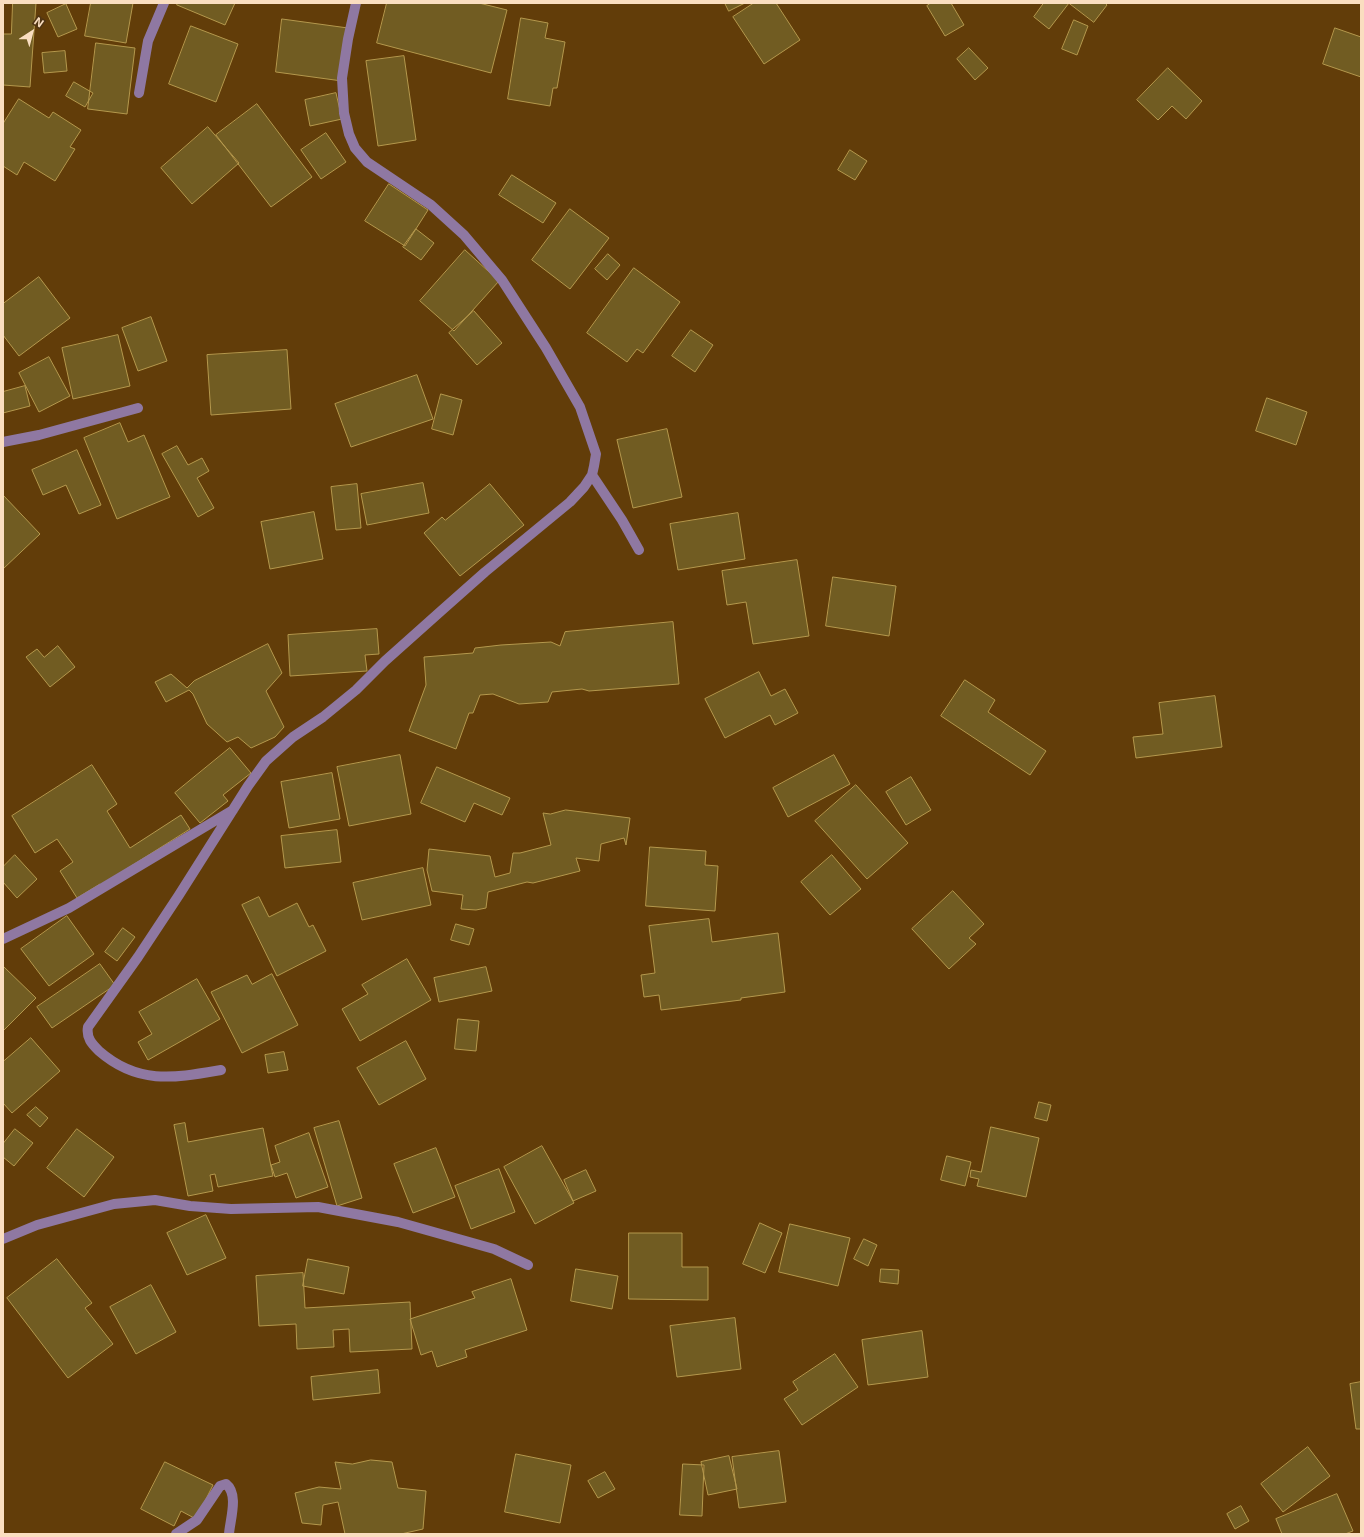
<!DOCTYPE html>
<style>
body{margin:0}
#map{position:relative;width:1364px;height:1537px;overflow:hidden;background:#623d09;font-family:Inter,sans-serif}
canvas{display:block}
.frame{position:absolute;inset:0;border:4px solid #fadec0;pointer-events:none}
.north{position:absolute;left:12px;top:12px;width:40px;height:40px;-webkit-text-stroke:3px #503514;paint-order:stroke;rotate:36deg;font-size:11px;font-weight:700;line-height:16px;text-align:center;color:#fadec0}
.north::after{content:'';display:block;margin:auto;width:14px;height:18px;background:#fadec0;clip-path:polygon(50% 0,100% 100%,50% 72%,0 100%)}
</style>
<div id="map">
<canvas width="1364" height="1537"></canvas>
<div class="frame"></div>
<div class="north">N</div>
</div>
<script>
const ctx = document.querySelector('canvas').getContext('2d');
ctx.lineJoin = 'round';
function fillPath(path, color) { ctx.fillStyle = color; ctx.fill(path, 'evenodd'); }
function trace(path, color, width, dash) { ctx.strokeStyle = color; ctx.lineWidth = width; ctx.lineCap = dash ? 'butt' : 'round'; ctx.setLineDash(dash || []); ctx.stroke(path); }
const building = new Path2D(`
 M13,3h23l-6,84 -27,-2v-51h8z
 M91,3h42l-7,40 -41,-7z
 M178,3h57l-10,22 -48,-20z
 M387,3h92l28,7 -16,63 -114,-30z
 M725,3h20l-16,8z
 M754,3h22l24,37 -36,24 -31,-47z
 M931,3h20l13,22 -19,11 -18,-30z
 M1044,3h25l-20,26 -15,-12z
 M1069,3h36l2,2 -13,17z
 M66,4l11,25 -19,8 -11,-24z
 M521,18l27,5 -3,15 20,4 -8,46h-4l-3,18 -42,-7z
 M282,19l66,9 -6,53 -66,-9z
 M1074,20l14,6 -11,29 -15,-6z
 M191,26l47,18 -22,58 -47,-18z
 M1335,28l26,9v40l-38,-13z
 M96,43l39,5 -8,66 -39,-5z
 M969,48l19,20 -13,12 -18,-21z
 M65,51l2,20 -23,2 -2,-20z
 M404,56l12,84 -38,6 -12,-85z
 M1168,68l34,33 -16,18 -14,-13 -14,14 -21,-20z
 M74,82l19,11 -8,14 -19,-11z
 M336,93l6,26 -32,7 -5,-26z
 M19,99l30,19 4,-6 28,18 -11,17 5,2 -20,32 -31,-19 -7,13 -14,-9v-42z
 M257,104l55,73 -41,30 -55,-72z
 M208,127l31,36 -47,41 -31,-36z
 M326,133l20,29 -25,17 -20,-29z
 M850,150l17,11 -12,19 -17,-10z
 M512,175l44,28 -13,20 -44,-28z
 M389,184l39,26 -23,36 -40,-25z
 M570,209l39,29 -39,51 -38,-29z
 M416,229l18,14 -13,17 -18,-13z
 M465,250l34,31 -45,50 -34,-30z
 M608,254l12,11 -13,15 -12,-11z
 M634,268l46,34 -37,51 -6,-4 -10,13 -40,-29z
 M39,277l31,41 -51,38 -16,-21v-31z
 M474,311l28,32 -25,22 -28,-32z
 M151,317l16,44 -29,10 -16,-43z
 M691,330l22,15 -18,27 -23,-16z
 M118,335l12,51 -57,13 -11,-51z
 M287,350l4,59 -80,6 -4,-60z
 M49,357l21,39 -31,16 -20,-39z
 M417,375l16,44 -82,28 -16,-43z
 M25,386l5,20 -27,7v-21z
 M441,394l21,6 -9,35 -21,-6z
 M1267,398l40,14 -11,33 -40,-14z
 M120,423l8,19 16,-7 26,62 -53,22 -33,-81z
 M667,429l15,68 -49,11 -16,-68z
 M177,446l11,19 14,-7 7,13 -12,7 17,30 -16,9 -36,-63z
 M77,450l24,55 -22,9 -13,-29 -23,10 -11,-25z
 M423,483l6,30 -62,12 -6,-31z
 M357,484l4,44 -25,2 -5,-43z
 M490,484l34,41 -64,51 -36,-43 18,-16 3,3z
 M3,495l37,39 -37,35z
 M314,512l9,47 -53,10 -9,-47z
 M738,513l7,46 -67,11 -8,-46z
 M797,560l12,76 -56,8 -7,-42 -19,3 -5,-34z
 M833,577l63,9 -7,50 -63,-10z
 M673,622l6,62 -90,7 -7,-2 -30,3 -4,10 -29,2 -26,-10 -13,1 -7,18h-4l-13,36 -47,-18 17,-46 -2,-28 49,-4 2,-5 26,-3 50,-3 9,4 5,-14z
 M377,629l2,25 -14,1 2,16 -77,5 -2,-41z
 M268,644l14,29 -16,18 18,36 -9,10 -24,11 -13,-11 -11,5 -20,-18 -14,-30 -4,-4 -23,12 -11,-20 16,-8 16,14 7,-7z
 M58,646l17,21 -25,20 -24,-30 11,-8 7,8z
 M759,672l12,24 14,-7 13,24 -23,12 -5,-10 -45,23 -20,-39z
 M965,680l30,20 -7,12 58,39 -16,24 -89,-59z
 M1215,696l7,51 -86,11 -3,-21 30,-3 -4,-31z
 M230,748l21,25 -28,22 5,6 -28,22 -25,-30z
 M400,755l11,59 -62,12 -12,-59z
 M834,755l16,29 -62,33 -15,-29z
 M92,765l25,39 -10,7 23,37 51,-33 9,14 -89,56 -1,-1 -23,14 -17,-27 13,-9 -16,-23 -22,14 -23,-37z
 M437,767l73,31 -8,17 -28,-12 -9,19 -44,-19z
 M332,773l8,46 -51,9 -8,-46z
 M911,777l20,33 -25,15 -20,-33z
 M856,785l52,58 -41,36 -52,-58z
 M566,810l64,8 -4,27 -2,-7 -23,6 -2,17 -23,-3 4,13 -47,12 -6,-1 -39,10 -2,16 -10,2 -15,-1 2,-14 -31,-4 -5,-21 2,-21 61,7 5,21 15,-4 3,-20h7l31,-8 -8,-32 7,1z
 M337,830l4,32 -56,6 -4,-32z
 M650,847l56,4 -1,14 13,1 -3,45 -69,-5z
 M15,855l22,24 -20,19 -14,-16v-15z
 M832,855l29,34 -31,26 -29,-33z
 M423,868l8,37 -69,15 -9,-37z
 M953,891l31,33 -15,14 7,6 -27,25 -37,-40z
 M259,897l10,20 28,-14 12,24 4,-2 13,26 -49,25 -35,-71z
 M67,916l27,38 -45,32 -28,-37z
 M709,919l3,23 66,-9 7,59 -44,6v2l-80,10 -2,-15 -15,2 -3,-22 14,-2 -6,-47z
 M456,924l18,5 -5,16 -18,-5z
 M123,928l12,9 -18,24 -12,-9z
 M407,959l24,41 -71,41 -18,-32 26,-15 -6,-9z
 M100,964l15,21 -63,43 -15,-21z
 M3,966l33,32 -33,33z
 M486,967l6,24 -53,11 -5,-24z
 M272,974l26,51 -56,28 -31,-61 36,-17 5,9z
 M197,979l23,40 -72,41 -10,-18 14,-8 -13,-22z
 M458,1019l21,2 -3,30 -21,-2z
 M31,1038l29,33 -48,42 -9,-10v-41z
 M406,1041l20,38 -47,26 -22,-37z
 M284,1052l4,18 -20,3 -3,-18z
 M1039,1102l12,3 -4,16 -12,-3z
 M36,1107l12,11 -8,9 -13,-12z
 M339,1121l23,77 -25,8 -23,-78z
 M185,1123l3,19 75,-14 10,48 -55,11 -3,-13 -5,1 3,16 -25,5 -14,-71z
 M991,1127l48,11 -13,59 -49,-11 2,-7 -9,-2 1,-7 10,2z
 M15,1129l18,14 -19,23 -11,-9v-13z
 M77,1129l37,28 -30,40 -37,-29z
 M309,1133l19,54 -32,11 -9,-25 -12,4 -4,-12 9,-3 -5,-16z
 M542,1146l32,57 -39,21 -31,-57z
 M436,1148l19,49 -42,16 -19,-49z
 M947,1156l24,6 -6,24 -24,-6z
 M499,1169l16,43 -44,17 -16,-43z
 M586,1170l10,21 -23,10 -9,-21z
 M206,1215l20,43 -39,17 -20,-42z
 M760,1223l22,10 -17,40 -22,-9z
 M790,1224l60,14 -12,48 -59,-14z
 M629,1233h53v34h26v33l-79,-1z
 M864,1239l13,6 -9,21 -14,-7z
 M57,1259l35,44 -7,5 28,36 -45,34 -61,-80z
 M308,1259l41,8 -5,27 -41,-8z
 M576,1269l42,7 -6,33 -41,-8z
 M881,1269l18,1 -1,14 -18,-2z
 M303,1273l2,35 105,-6 2,47 -62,3 -1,-23 -16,1 1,17 -37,2 -1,-25 -37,2 -3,-50z
 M511,1279l16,51 -62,20 2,7 -30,10 -5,-16 -11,4 -11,-36 65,-21 -3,-6z
 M151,1285l25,47 -40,22 -26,-47z
 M735,1318l6,51 -64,8 -7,-51z
 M922,1331l6,46 -60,8 -6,-45z
 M835,1354l23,33 -56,38 -18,-26 14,-9 -5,-8z
 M378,1370l2,23 -67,7 -2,-23z
 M1361,1382v47h-5l-6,-45z
 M1308,1447l22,29 -47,36 -22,-28z
 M779,1451l7,51 -47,6 -7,-51z
 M516,1454l55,11 -11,58 -55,-11z
 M729,1456l8,33 -29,6 -7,-33z
 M371,1460l21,2 6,26 28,3 -3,38 -22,5h-56l-7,-32 -15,3 -2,20 -19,-2 -7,-30 24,-6 22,2 -6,-27 17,2z
 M165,1462l48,23 -17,34 -15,-8 -7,15 -33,-17z
 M683,1464l21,1 -2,51 -22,-1z
 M605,1472l10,17 -17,9 -10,-17z
 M1337,1494l16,37 -8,3h-63l-6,-15z
 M1241,1506l8,15 -14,8 -8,-15z`);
fillPath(building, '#715c22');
trace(building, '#b4984d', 1);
trace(new Path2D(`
 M139,93l9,-52 16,-38
 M3,442l36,-7 99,-27
 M592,475l30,45 17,30
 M3,939l66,-31 164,-98
 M221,1070c-47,8 -83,15 -122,-19 -7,-7 -13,-13 -11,-24l50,-70 41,-62 69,-109 18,-25 27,-24 30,-20 33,-27 29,-29 56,-50 44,-39 85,-70 14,-15 8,-12 2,-9 2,-12 -16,-47 -34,-59 -44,-68 -38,-45 -33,-30 -64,-43 -12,-14 -6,-14 -5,-21 -2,-35 6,-39 8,-36
 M3,1239l34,-14 77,-21 41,-4 35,6 41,3 87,-2 80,15 96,27 34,16
 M176,1534l21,-14 23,-34 6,-2c13,10 4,36 3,50`), '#8f78a2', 10);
</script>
